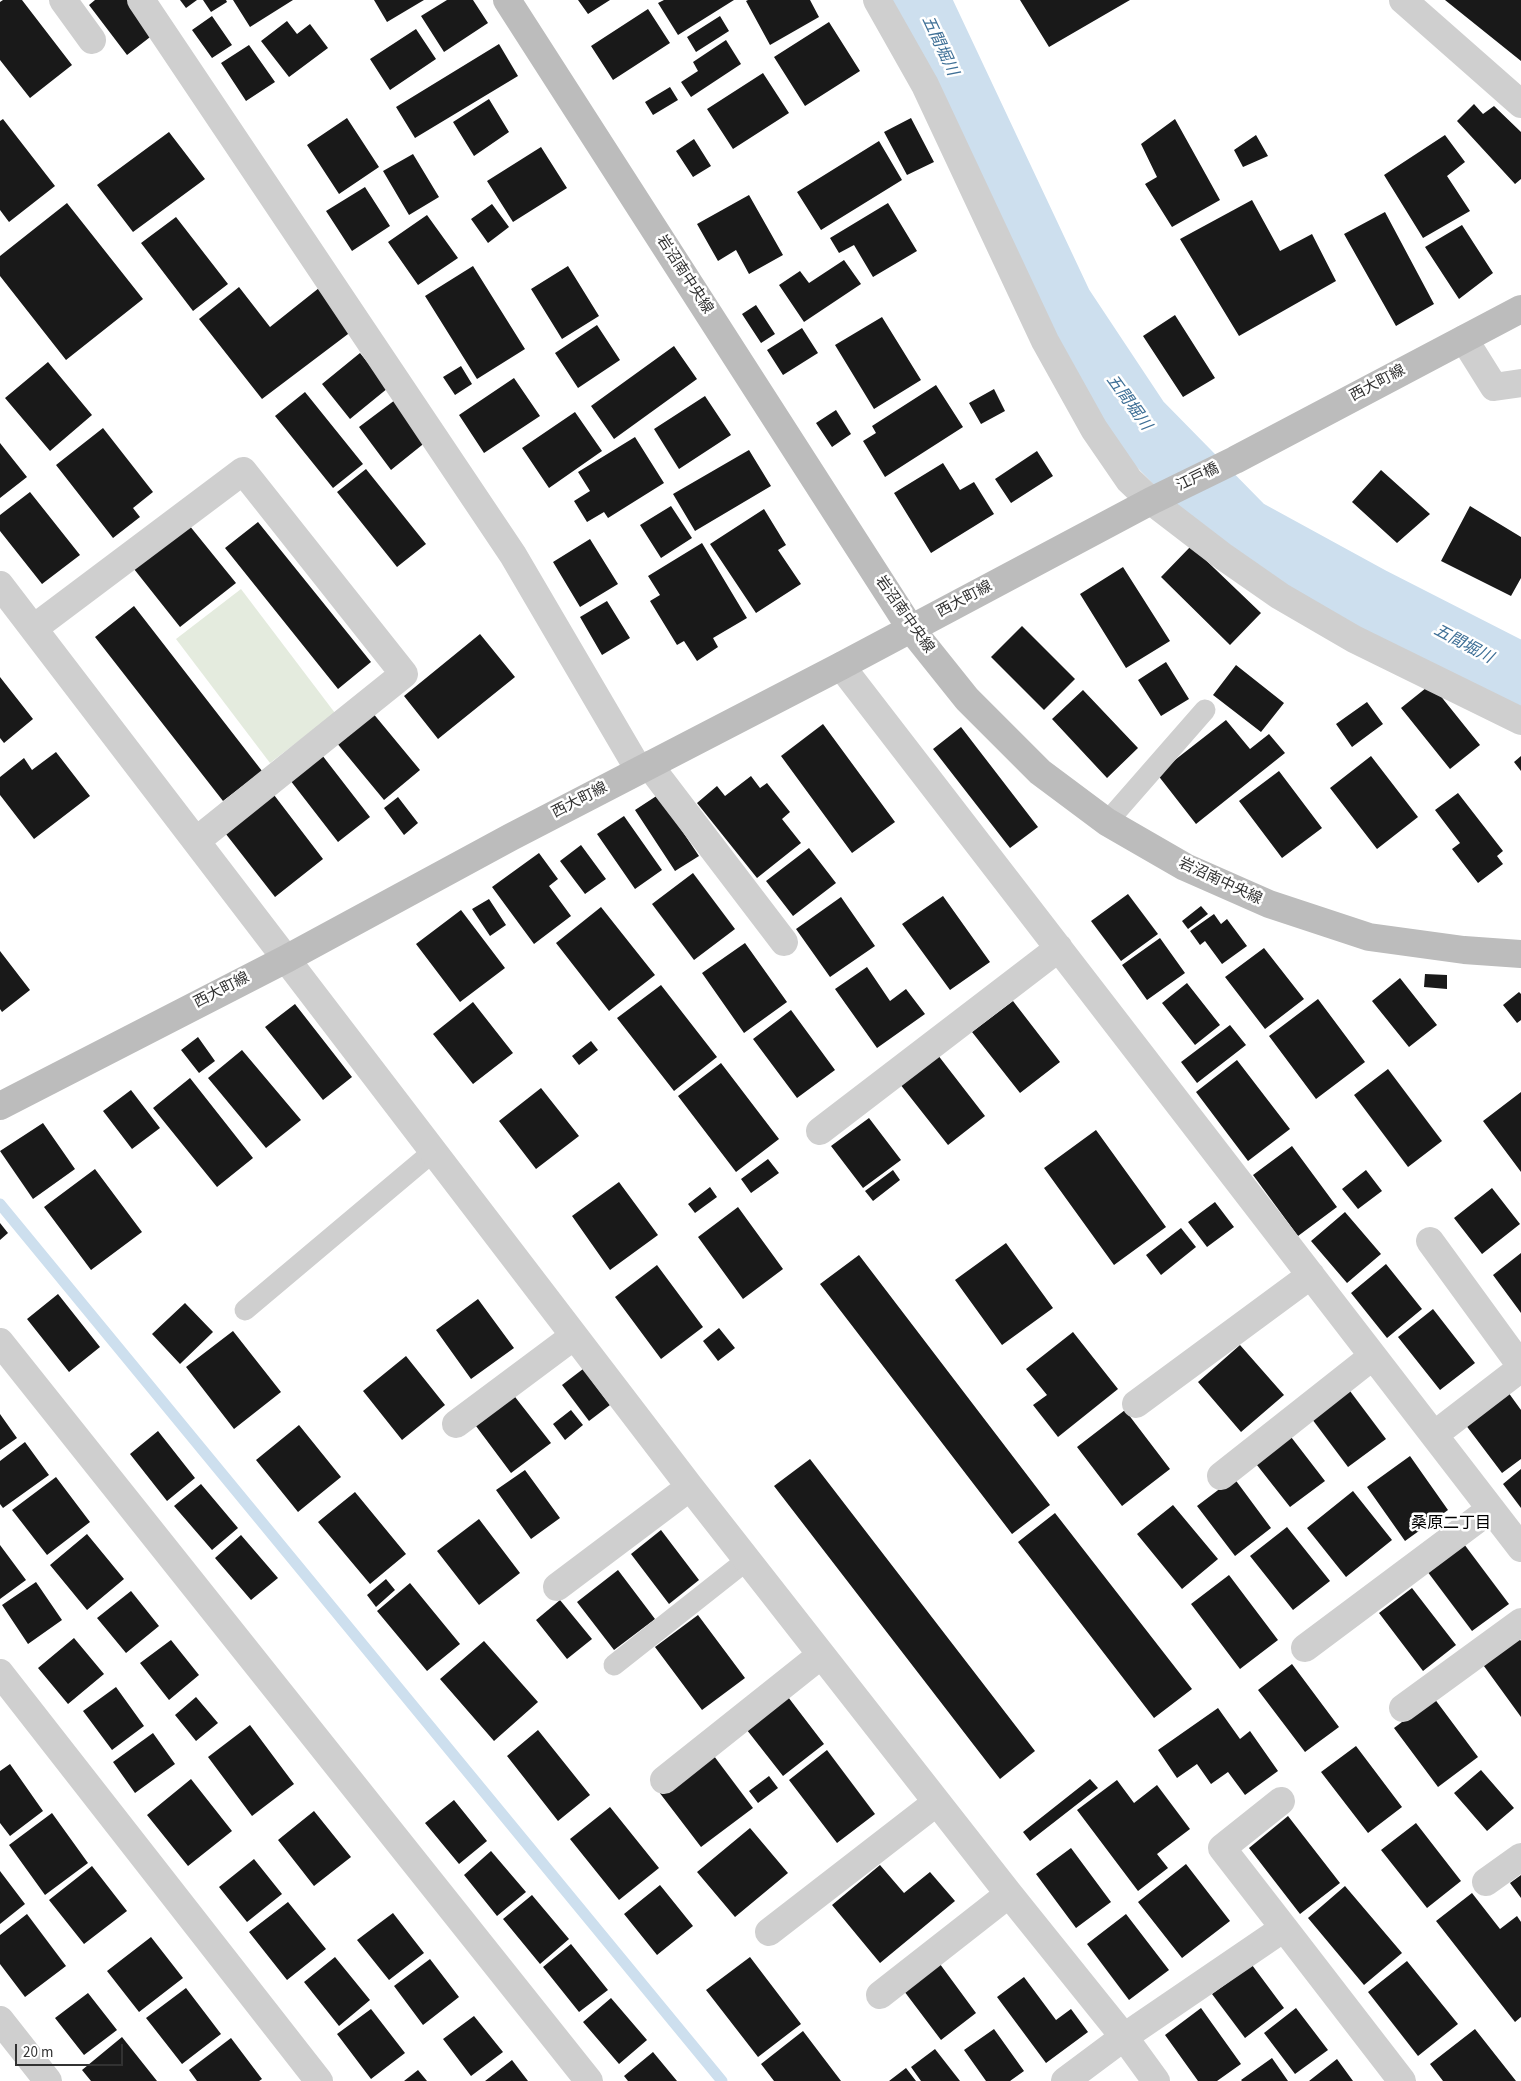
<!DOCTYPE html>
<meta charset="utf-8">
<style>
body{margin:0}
#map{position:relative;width:1521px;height:2081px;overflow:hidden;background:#fff;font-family:"Source Sans 3",sans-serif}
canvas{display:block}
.scale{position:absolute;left:15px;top:2044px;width:108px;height:22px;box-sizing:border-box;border:2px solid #323232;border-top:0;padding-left:6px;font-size:15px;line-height:18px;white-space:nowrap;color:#323232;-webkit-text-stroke:4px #fff;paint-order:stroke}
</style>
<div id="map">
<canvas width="1521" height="2081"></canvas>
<div class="scale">20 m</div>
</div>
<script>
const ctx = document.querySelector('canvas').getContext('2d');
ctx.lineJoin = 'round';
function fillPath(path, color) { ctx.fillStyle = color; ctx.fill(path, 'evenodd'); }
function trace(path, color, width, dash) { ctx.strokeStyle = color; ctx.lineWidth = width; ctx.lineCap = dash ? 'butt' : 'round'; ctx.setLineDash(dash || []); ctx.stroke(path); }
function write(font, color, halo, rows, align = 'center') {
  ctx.font = font + ' "Source Sans 3","Noto Sans JP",sans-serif'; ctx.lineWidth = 5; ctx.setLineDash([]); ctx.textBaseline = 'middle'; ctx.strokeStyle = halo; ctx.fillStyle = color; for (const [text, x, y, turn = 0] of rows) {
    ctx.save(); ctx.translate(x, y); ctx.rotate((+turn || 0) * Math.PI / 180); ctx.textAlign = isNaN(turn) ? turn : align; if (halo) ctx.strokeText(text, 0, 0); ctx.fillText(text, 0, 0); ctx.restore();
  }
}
fillPath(new Path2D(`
 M241,589l94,124 -65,50 -94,-124z`), '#e4ebde');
trace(new Path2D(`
 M0,1204l722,877`), '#cddfee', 11);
trace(new Path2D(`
 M917,0l144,306 77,116 106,108 128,70 149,76`), '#cddfee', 65);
fillPath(new Path2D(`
 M3,0h19l50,65 -42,33 -30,-38v-58z
 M95,0h33l26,34 -27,21 -38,-50z
 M180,0h17l-11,8z
 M203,0h23l1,2 -16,10z
 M233,0h60l-43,27z
 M374,0h50l-37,22z
 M447,0h26l15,23 -44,29 -23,-36z
 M578,0h32l-22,14z
 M664,0h70l-56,35 -20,-32z
 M748,0h62l9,17 -49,28 -24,-44z
 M1020,0h110l-81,47z
 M1445,0h76v61z
 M648,9l22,34 -57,37 -22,-34z
 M212,16l20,29 -20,13 -20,-28z
 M720,16l9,15 -33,21 -9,-15z
 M287,21l10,13 13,-10 18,24 -39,29 -28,-36z
 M829,22l31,49 -55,35 -31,-49z
 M416,29l20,30 -46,31 -20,-31z
 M726,40l15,24 -50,33 -10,-15 17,-11 -5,-9z
 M499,44l19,32 -103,62 -19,-31z
 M249,45l26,37 -29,19 -25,-38z
 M763,73l26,40 -56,36 -26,-40z
 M670,87l8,13 -25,15 -8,-13z
 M489,99l20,33 -35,24 -21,-34z
 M1474,104l9,10 11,-8 27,26v47l-6,5 -58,-63z
 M347,118l32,49 -40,27 -32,-49z
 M911,118l23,44 -27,13 -23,-43z
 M3,119l52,67 -46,36 -9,-12v-89z
 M1175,119l45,81 -48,27 -27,-43 12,-7 -16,-33z
 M169,132l36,47 -72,53 -36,-47z
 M1256,135l12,21 -25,11 -9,-17z
 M1445,135l20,27 -18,14 23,35 -47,27 -39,-63z
 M694,139l17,27 -18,11 -17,-26z
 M879,141l23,39 -81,50 -24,-38z
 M541,147l26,41 -54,34 -26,-41z
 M413,154l26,43 -30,18 -26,-44z
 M365,187l25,39 -38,25 -26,-40z
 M749,195l34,60 -34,19 -13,-24 -18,11 -21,-37z
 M1252,200l28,51 32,-17 24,47 -97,55 -59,-97z
 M67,203l76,96 -77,61 -66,-84v-20z
 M888,203l29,48 -44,26 -19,-32 -15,8 -9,-15z
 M492,204l17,23 -21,16 -17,-24z
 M1385,212l49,92 -38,22 -52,-92z
 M427,215l31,43 -40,27 -30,-43z
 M176,217l52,67 -35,27 -52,-68z
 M1462,225l31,48 -34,26 -34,-52z
 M844,260l17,24 -57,38 -25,-37 21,-14 9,12z
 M473,266l52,83 -48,30 -52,-83z
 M568,266l31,50 -37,23 -31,-50z
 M239,287l31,40 49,-39 33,43 -90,68 -63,-80z
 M756,305l19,29 -14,9 -19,-29z
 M1175,315l40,63 -32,19 -40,-61z
 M882,317l39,63 -47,29 -39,-64z
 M597,325l23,35 -42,28 -23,-35z
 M802,328l16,25 -35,22 -16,-25z
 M674,346l23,33 -83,60 -23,-33z
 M360,353l28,35 -38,31 -28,-35z
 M48,362l44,53 -42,36 -45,-53z
 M461,366l11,18 -17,11 -12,-18z
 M514,378l26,38 -56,37 -25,-38z
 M936,385l27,42 -78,50 -22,-36 13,-8 -4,-7z
 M994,389l11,22 -24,13 -12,-21z
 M305,392l58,72 -30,24 -58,-72z
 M705,396l26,39 -52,34 -25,-40z
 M395,400l32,41 -36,29 -32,-43z
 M836,410l15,24 -19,13 -16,-24z
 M575,412l27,39 -53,37 -27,-40z
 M103,428l50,64 -20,16 7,9 -27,21 -57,-73z
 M635,437l29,46 -56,35 -4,-6 -17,10 -13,-21 16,-10 -12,-19z
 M0,443l27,34 -27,21z
 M749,450l22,36 -76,45 -22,-37z
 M1037,451l16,25 -42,27 -16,-24z
 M943,463l17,27 14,-8 20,32 -63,39 -37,-60z
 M366,469l60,75 -29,23 -60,-75z
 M1381,470l49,44 -33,29 -45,-41z
 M30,492l50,63 -38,29 -42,-53v-16z
 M671,506l21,32 -31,20 -21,-33z
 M1470,506l51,31v41l-10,18 -70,-35z
 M764,509l22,36 -8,5 23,34 -45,29 -46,-69z
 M258,522l113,140 -33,27 -113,-141z
 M189,525l47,58 -56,44 -46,-58z
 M590,539l28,45 -38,23 -27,-45z
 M702,543l45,75 -34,20 5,9 -21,14 -13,-20 -7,4 -27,-44 10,-6 -12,-19z
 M1191,546l70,67 -31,32 -69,-68z
 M1123,567l47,74 -44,27 -46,-74z
 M607,601l23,37 -28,17 -22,-38z
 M134,606l128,165 -39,30 -128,-164z
 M1022,626l53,53 -31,31 -53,-53z
 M480,634l35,43 -77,62 -34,-43z
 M1166,662l23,37 -28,17 -23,-36z
 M1236,665l48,38 -23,29 -48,-37z
 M0,677l33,42 -29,24 -4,-5z
 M1431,684l49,61 -30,24 -49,-61z
 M1083,690l55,58 -31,30 -55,-59z
 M1367,702l16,22 -31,23 -16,-23z
 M372,712l48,58 -36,30 -48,-58z
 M1226,720l24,29 19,-15 16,19 -89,71 -39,-50z
 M823,724l72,98 -43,31 -71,-97z
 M961,727l77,100 -28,21 -77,-99z
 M56,752l34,44 -56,43 -34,-44v-18l24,-19 8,12z
 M322,755l48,62 -32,25 -48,-62z
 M1371,756l47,61 -41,32 -47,-61z
 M1521,756v15l-7,-9z
 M1279,771l43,57 -40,30 -43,-57z
 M751,776l9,12 7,-5 23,29 -8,7 19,24 -44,35 -60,-75 20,-17 8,10z
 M271,791l52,68 -48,38 -53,-68z
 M1458,793l45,58 -6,5 6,8 -25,19 -26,-34 8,-6 -25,-33z
 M658,795l41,61 -24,15 -40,-61z
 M398,797l20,26 -14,12 -20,-27z
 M624,816l38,54 -27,19 -38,-55z
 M581,845l25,34 -21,15 -25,-33z
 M809,848l27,35 -43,33 -27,-35z
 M539,853l19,26 -9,7 22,30 -37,28 -42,-57z
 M693,873l42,56 -41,31 -42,-56z
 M1128,894l30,40 -37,27 -30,-40z
 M943,896l47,66 -40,28 -48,-66z
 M841,897l34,49 -45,31 -34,-48z
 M489,899l17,26 -16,11 -18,-27z
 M1201,906l7,8 -20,15 -6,-8z
 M601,907l54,68 -46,36 -53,-68z
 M461,910l44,58 -45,34 -44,-58z
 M1214,914l7,10 6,-5 20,27 -25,18 -17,-23 -5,4 -10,-14z
 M1160,938l25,35 -38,27 -25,-35z
 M745,943l42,59 -43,31 -42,-60z
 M1264,948l40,51 -39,30 -40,-52z
 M0,951l30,39 -28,22 -2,-3z
 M867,967l23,34 16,-12 19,25 -48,34 -42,-59z
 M1425,974l22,1v14l-23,-2z
 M1400,978l37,47 -28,22 -37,-46z
 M1187,983l33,42 -25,20 -33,-42z
 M661,985l56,72 -43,34 -57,-73z
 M1519,992l2,2v26l-4,3 -14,-18z
 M1318,999l47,63 -49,37 -47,-63z
 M1013,1001l47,61 -40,31 -48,-61z
 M473,1002l40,51 -40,31 -40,-50z
 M295,1004l57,73 -29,23 -58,-73z
 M791,1010l44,60 -38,28 -44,-59z
 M1230,1025l16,20 -49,38 -16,-21z
 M198,1037l17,24 -16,12 -18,-23z
 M591,1041l7,9 -19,15 -7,-9z
 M242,1050l59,70 -35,28 -58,-70z
 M934,1050l51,66 -37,29 -52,-66z
 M1237,1060l53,69 -42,32 -52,-69z
 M721,1063l58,76 -43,33 -58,-76z
 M1388,1069l54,72 -34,26 -54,-72z
 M190,1078l63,80 -36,29 -64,-79z
 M541,1088l38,48 -43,33 -37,-48z
 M131,1090l29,38 -28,21 -29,-38z
 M1521,1092v80l-38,-51z
 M869,1118l32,42 -38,28 -32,-42z
 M43,1123l32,46 -42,30 -33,-48z
 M1096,1130l70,97 -52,38 -70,-97z
 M1292,1146l45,61 -39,29 -45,-61z
 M768,1159l11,14 -28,20 -10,-14z
 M95,1169l47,63 -51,38 -47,-63z
 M893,1170l7,10 -27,21 -8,-10z
 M1366,1170l16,21 -24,18 -16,-20z
 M619,1182l39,53 -48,35 -38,-54z
 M710,1187l7,10 -22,16 -7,-9z
 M1492,1188l28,36 -38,30 -28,-36z
 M1215,1202l19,25 -27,20 -19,-25z
 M738,1207l45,62 -40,30 -45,-62z
 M1345,1212l36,42 -34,29 -36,-42z
 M0,1223l8,10 -8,7z
 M1181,1228l15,19 -35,28 -15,-20z
 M1006,1243l47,65 -51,37 -47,-65z
 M1521,1253v60l-28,-38z
 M859,1255l191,250 -38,29 -192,-250z
 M1386,1264l36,45 -35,29 -36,-45z
 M657,1265l46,62 -42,32 -46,-62z
 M58,1294l42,53 -31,25 -42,-53z
 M478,1299l36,49 -43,31 -35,-49z
 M185,1303l28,29 -33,32 -28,-30z
 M1433,1309l42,54 -35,27 -42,-53z
 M719,1328l16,20 -17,13 -15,-20z
 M233,1331l48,61 -47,37 -48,-62z
 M1073,1332l45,57 -60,48 -25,-32 14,-10 -21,-26z
 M1240,1345l44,50 -43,37 -43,-50z
 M406,1356l39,49 -43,35 -39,-49z
 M583,1369l27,36 -21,16 -27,-36z
 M1350,1391l36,48 -38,28 -36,-48z
 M1508,1392l13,18v49l-19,14 -37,-49z
 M512,1393l39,50 -40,30 -38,-51z
 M571,1410l12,15 -18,15 -12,-16z
 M1125,1410l45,59 -48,37 -45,-59z
 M0,1414l17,24 -17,12z
 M299,1425l42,52 -43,35 -42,-52z
 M158,1431l37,47 -28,23 -37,-47z
 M1288,1433l37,48 -35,26 -37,-47z
 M25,1442l24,33 -46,33 -3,-4v-43z
 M1410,1456l38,54 -43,31 -38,-54z
 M810,1459l225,292 -35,28 -226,-293z
 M1521,1469v39l-18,-24z
 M525,1470l35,48 -29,21 -35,-49z
 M56,1477l34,45 -43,33 -35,-45z
 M1234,1478l37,50 -36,28 -38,-50z
 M201,1484l37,44 -26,22 -38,-44z
 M1353,1491l39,49 -46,37 -39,-49z
 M355,1492l51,62 -36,30 -52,-62z
 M1173,1505l45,54 -36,30 -45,-55z
 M1055,1513l137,176 -38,29 -136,-176z
 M479,1519l41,54 -41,32 -42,-54z
 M1287,1527l43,54 -37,29 -43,-54z
 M661,1530l38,50 -30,24 -38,-50z
 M87,1534l37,45 -37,31 -37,-45z
 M241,1535l37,43 -27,22 -36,-42z
 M1464,1544l45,60 -37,27 -45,-60z
 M0,1545l26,35 -26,19z
 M618,1570l37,49 -41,31 -37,-48z
 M1229,1575l49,65 -38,29 -49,-65z
 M386,1579l9,11 -19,17 -9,-12z
 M36,1582l26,38 -34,24 -26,-39z
 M410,1583l50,61 -33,27 -50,-60z
 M1412,1588l44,57 -33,26 -44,-58z
 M131,1591l28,35 -33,27 -29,-35z
 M560,1600l32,39 -25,20 -31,-39z
 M698,1615l47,63 -43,32 -47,-63z
 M1517,1636l4,5v76l-40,-55z
 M74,1638l30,36 -36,30 -30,-36z
 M171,1640l28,35 -30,25 -29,-37z
 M484,1641l54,61 -44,39 -54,-62z
 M1292,1664l47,63 -34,25 -47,-62z
 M116,1687l28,39 -32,24 -29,-39z
 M785,1693l39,51 -41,32 -40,-51z
 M196,1697l22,26 -22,18 -21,-26z
 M1434,1698l44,59 -40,30 -44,-59z
 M1218,1708l22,31 10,-8 28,40 -33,24 -17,-23 -17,12 -14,-20 -20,14 -19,-28z
 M250,1725l44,59 -42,32 -44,-59z
 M538,1730l52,65 -32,26 -51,-65z
 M153,1733l22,31 -40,29 -22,-31z
 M1356,1746l46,61 -34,26 -47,-61z
 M827,1750l48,64 -38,29 -48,-63z
 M711,1752l42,56 -52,39 -42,-55z
 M10,1764l33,47 -33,25 -10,-13v-52z
 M1481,1770l33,38 -27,23 -33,-38z
 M769,1776l9,12 -20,15 -9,-12z
 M191,1779l41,52 -44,35 -41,-51z
 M1090,1779l8,9 -68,53 -7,-9z
 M1117,1780l17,23 23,-18 33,44 -33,25 11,14 -30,23 -61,-81z
 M454,1800l33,41 -28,23 -34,-41z
 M610,1807l49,61 -40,32 -49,-61z
 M314,1811l37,46 -37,29 -36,-46z
 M52,1813l36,50 -43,32 -36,-50z
 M1288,1816l52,67 -40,31 -51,-66z
 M1416,1823l45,58 -34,27 -46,-58z
 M750,1828l38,45 -53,44 -38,-45z
 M1071,1848l40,54 -35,26 -40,-54z
 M491,1851l35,41 -29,24 -33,-41z
 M254,1859l28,35 -35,28 -28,-35z
 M1186,1864l44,57 -48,37 -44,-56z
 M880,1865l24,28 26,-21 25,29 -75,62 -48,-58z
 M92,1866l35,45 -43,33 -35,-44z
 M0,1871l25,33 -25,20z
 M1521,1875v23l-11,-15z
 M660,1885l33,41 -36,29 -33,-41z
 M1345,1886l57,67 -38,32 -56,-67z
 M1472,1893l28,36 17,-13 4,6v95l-6,5 -79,-101z
 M532,1895l37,44 -29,25 -37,-45z
 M288,1902l38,47 -39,31 -38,-48z
 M393,1913l31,40 -35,27 -32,-40z
 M27,1914l39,52 -41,31 -25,-33v-29z
 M1126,1914l43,56 -40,30 -42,-56z
 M151,1937l32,41 -44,34 -32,-41z
 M571,1944l37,46 -29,22 -36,-45z
 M335,1957l35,43 -31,26 -35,-44z
 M750,1957l51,67 -43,33 -52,-67z
 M430,1959l29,38 -36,28 -29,-39z
 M937,1960l39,53 -35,27 -40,-53z
 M1407,1961l51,63 -40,32 -50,-64z
 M1252,1965l32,43 -39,30 -33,-44z
 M1024,1977l32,43 15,-11 17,23 -42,31 -49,-66z
 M186,1988l35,46 -39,30 -36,-46z
 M88,1993l29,37 -33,25 -29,-37z
 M611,1998l36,42 -28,24 -36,-42z
 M1201,2008l40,56 -24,17h-19l-33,-46z
 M1296,2008l32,42 -33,24 -31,-41z
 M371,2009l34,44 -34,26 -34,-45z
 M474,2016l29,36 -32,24 -28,-37z
 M994,2029l30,42 -14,10h-24l-22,-31z
 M1475,2029l41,52h-73l-13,-17z
 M803,2031l38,50h-67l-13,-17z
 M122,2037l35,44h-66l-9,-11z
 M231,2038l31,41 -3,2h-62l-8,-11z
 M935,2049l25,32h-39l-10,-14z
 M653,2052l24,29h-49l-4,-5z
 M1272,2058l16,23h-46l-1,-1z
 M1337,2059l16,22h-44z
 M512,2060l16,21h-43z
 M906,2068l10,13h-27z
 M418,2070l9,11h-23z`), '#191919');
trace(new Path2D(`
 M1107,822l98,-112
 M245,1310l189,-159
 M614,1665l133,-105`), '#cfcfcf', 21);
trace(new Path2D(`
 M63,0l29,40
 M141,0l372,555 126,215
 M877,0l48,85 120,256 49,88 35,51 22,21 73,56 56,39 74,43 167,82
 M1403,0l118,104
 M1464,339l30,48 27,-4
 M0,585l690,902 319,407 115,143 32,44
 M34,628l209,-157 161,203 -208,167
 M841,666l680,882
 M649,765l135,177
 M820,1131l239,-183
 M1430,1241l91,125
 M0,1342l589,739
 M1136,1404l175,-129
 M456,1424l118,-88
 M1434,1435l87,-67
 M1221,1476l152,-120
 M557,1587l133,-100
 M1305,1648l186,-139
 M0,1673l319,408
 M1403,1708l118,-86
 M664,1780l157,-125
 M1281,1801l-59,47 62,80
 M1486,1882l35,-25
 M769,1932l168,-130
 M880,1995l129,-101
 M0,2020l48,61
 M1065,2081l59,-44 160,-109 118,153`), '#cfcfcf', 28);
trace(new Path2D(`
 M507,0l404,629 56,70 73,73 67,50 78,45 84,37 100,33 95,13 57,4
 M0,1106l286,-147 225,-122 330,-171 310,-165 84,-41 286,-151`), '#bcbcbc', 28);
write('15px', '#323232', '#fff', [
 ["岩沼南中央線",684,275,57],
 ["西大町線",1378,384,-28],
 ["江戸橋",1198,478,-26],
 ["西大町線",965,600,-28],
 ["岩沼南中央線",904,615,55],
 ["西大町線",580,801,-27],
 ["岩沼南中央線",1220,882,25],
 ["西大町線",222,991,-27]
]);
write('italic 16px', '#3e6f96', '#fff', [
 ["五間堀川",939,46,65],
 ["五間堀川",1128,403,54],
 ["五間堀川",1463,645,28]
]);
write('16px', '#000', '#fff', [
 ["桑原二丁目",1451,1524]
]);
</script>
